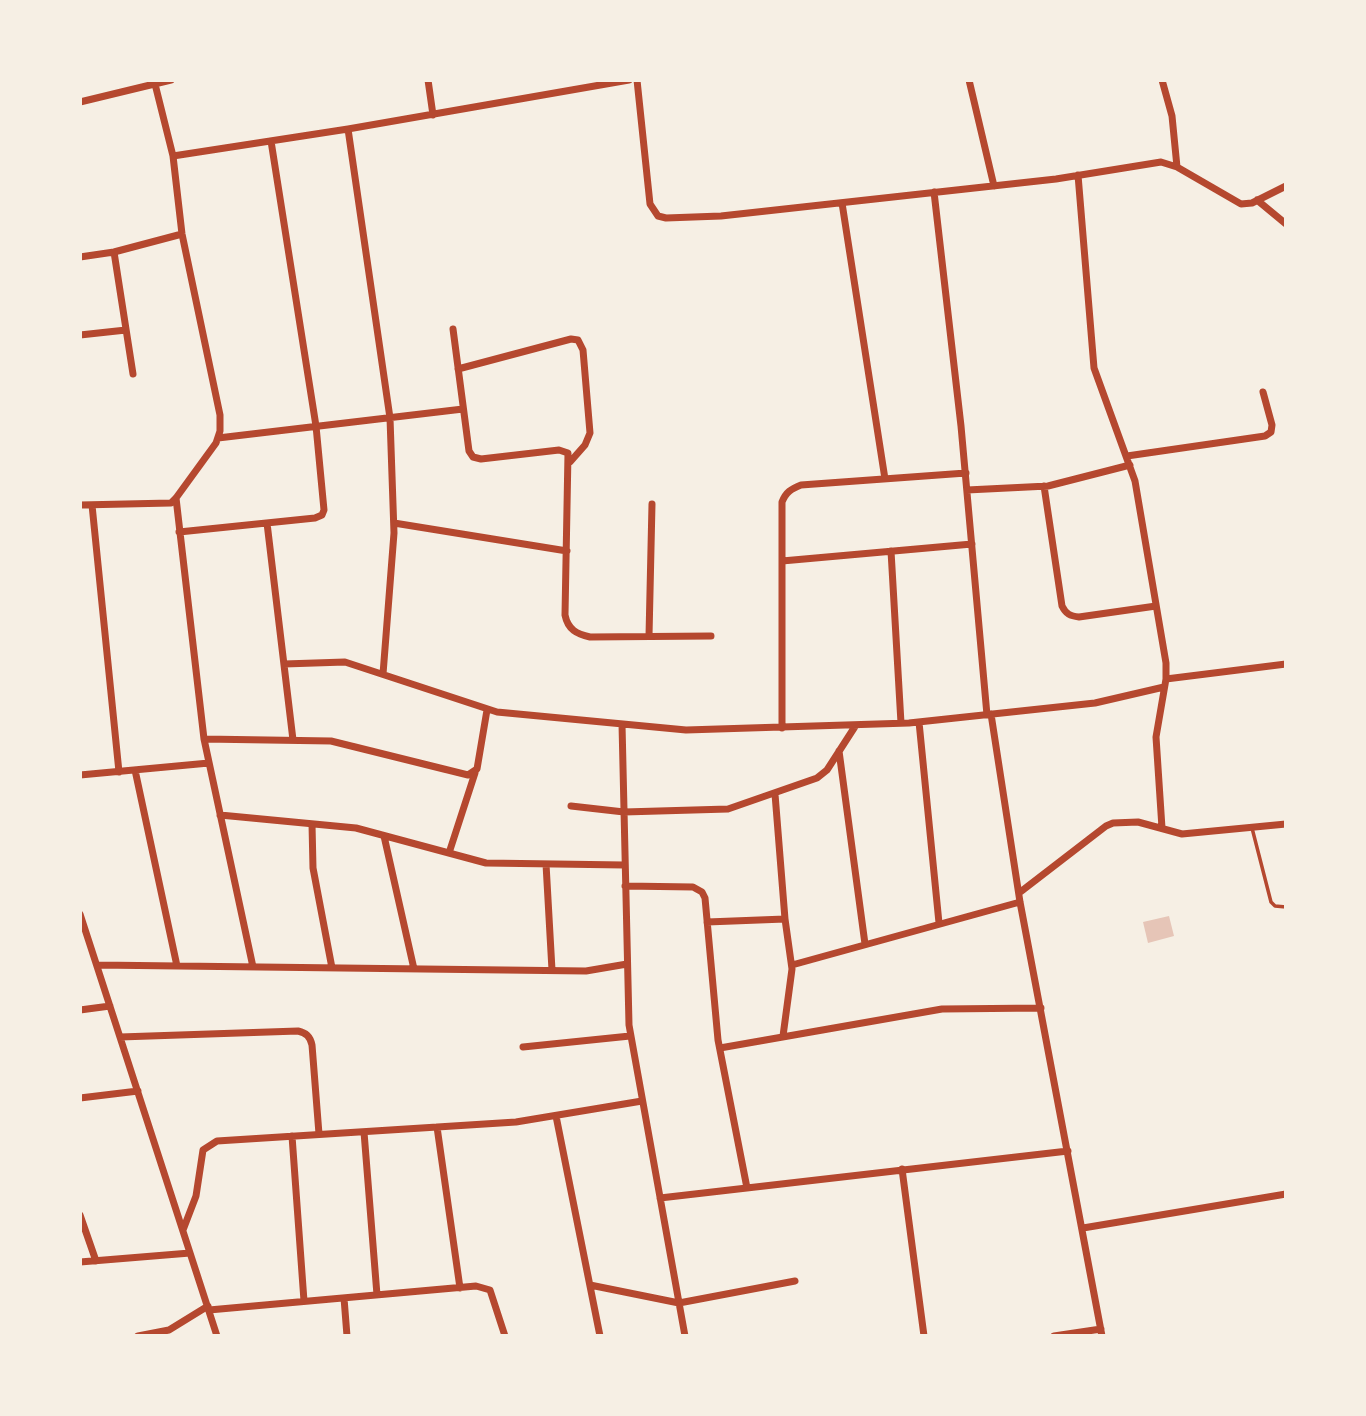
<!DOCTYPE html>
<style>
body{margin:0}
#map{position:relative;width:1366px;height:1416px;overflow:hidden;background:#f6efe4;font-family:"Asap Condensed",sans-serif}
canvas{display:block}
.frame{position:absolute;inset:0;border:82px solid #f6efe4;pointer-events:none}
</style>
<div id="map">
<canvas width="1366" height="1416"></canvas>
<div class="frame"></div>
</div>
<script>
const ctx = document.querySelector('canvas').getContext('2d');
ctx.lineJoin = 'round';
function fillPath(path, color) { ctx.fillStyle = color; ctx.fill(path, 'evenodd'); }
function trace(path, color, width, dash) { ctx.strokeStyle = color; ctx.lineWidth = width; ctx.lineCap = dash ? 'butt' : 'round'; ctx.setLineDash(dash || []); ctx.stroke(path); }
fillPath(new Path2D(`
 M1169,916l5,20 -26,7 -5,-21z`), '#e6c5b7');
trace(new Path2D(`
 M1252,828l19,74 4,4 11,1`), '#b5482f', 3.5);
trace(new Path2D(`
 M428,80l5,35
 M637,80l13,124 8,12 8,2 55,-2 335,-37 105,-17 16,5
 M969,80l25,106
 M1162,80l10,36 5,51 64,37 11,-1 34,-17
 M80,102l91,-22
 M348,129l42,289 4,115 -11,141
 M173,156l175,-27 281,-49
 M1078,175l16,193 41,113 31,182v16l-10,58 6,91
 M934,192l27,234 26,289
 M1257,200l29,24
 M842,203l43,276
 M114,252l19,122
 M80,257l34,-5 68,-18
 M453,329l16,122 4,6 8,2 78,-9 9,3 -3,162c3,15 12,19 25,22l121,-1
 M80,335l46,-5
 M458,369l113,-30 7,1 5,10 7,83 -5,12 -15,17
 M218,438l245,-29
 M1127,456l138,-20 6,-4 1,-7 -9,-33
 M1044,486l18,120c4,8 8,10 17,11l77,-11
 M967,490l81,-4 82,-21
 M176,498l28,241 49,228
 M80,505l91,-2 5,-5 40,-55 4,-12v-16l-38,-181 -9,-78 -19,-76
 M92,505l27,267
 M267,523l26,217
 M394,523l173,28
 M179,532l136,-14 7,-3 2,-5 -8,-84 -45,-285
 M891,551l10,172
 M782,561l190,-17
 M649,636l3,-132
 M284,664l61,-2 152,50 189,18 223,-7 186,-20 69,-16
 M1166,679l120,-15
 M991,714l29,188 82,434
 M919,722l20,201
 M622,724l7,301 56,311
 M782,728v-226c4,-10 9,-13 19,-17l165,-12
 M204,739l127,2 137,34 9,-6 10,-59
 M839,751l26,193
 M135,770l42,196
 M80,775l129,-12
 M775,794l10,125 7,50 -9,67
 M571,806l53,6 104,-3 89,-31 10,-8 29,-45
 M220,815l136,13 130,35 138,2
 M312,824l1,44 19,100
 M384,836l30,133
 M449,853l26,-80
 M546,864l6,106
 M625,886l68,1 9,5 3,6 13,142 29,148
 M1019,893l87,-67 7,-3 25,-1 44,12 104,-10
 M80,914l137,422
 M707,922l78,-3
 M97,965l489,6 41,-7
 M792,965l228,-63
 M80,1010l30,-4
 M120,1037l178,-6c8,2 12,5 14,14l7,89
 M523,1047l107,-11
 M720,1048l222,-39 99,-1
 M80,1098l58,-7
 M556,1116l44,220
 M437,1127l23,161
 M364,1132l13,163
 M292,1136l12,165
 M902,1169l22,167
 M660,1198l408,-47
 M80,1215l16,46
 M1083,1228l203,-34
 M183,1230l13,-34 7,-46 14,-9 299,-19 126,-21
 M80,1262l110,-9
 M590,1285l89,18 116,-22
 M344,1298l3,38
 M209,1310l267,-24 14,4 15,46
 M138,1336l31,-6 39,-24
 M1054,1336l47,-7`), '#b5482f', 7);
</script>
